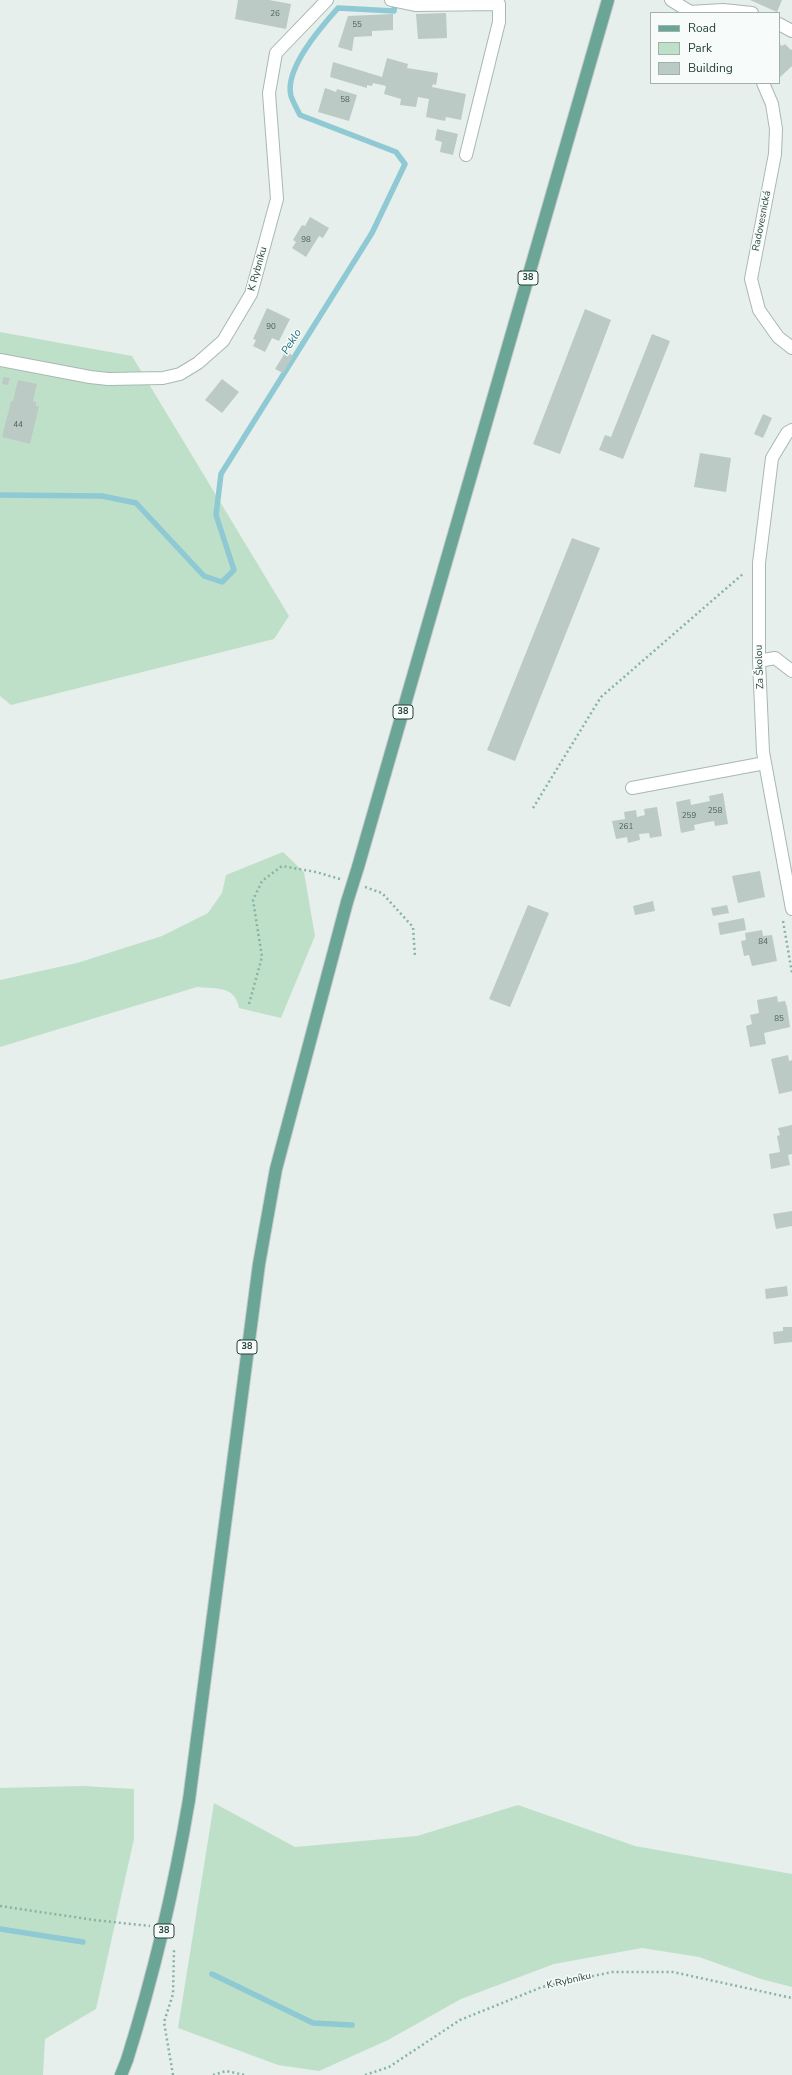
<!DOCTYPE html>
<meta charset="utf-8">
<style>
body{margin:0}
#map{position:relative;width:792px;height:2075px;overflow:hidden;background:#e6efeb;font-family:"Nunito Sans",sans-serif}
canvas{display:block}
.legend{position:absolute;left:650px;top:12px;width:130px;height:72px;box-sizing:border-box;background:#f7fbf9;border:1px solid #a3b1ad;margin:0;padding:5px 7px;list-style:none;font-size:12px;color:#24423a}
.legend li{display:flex;align-items:center;gap:8px;height:20px}
.legend b{width:20px;border:1px solid #a3b1ad}
</style>
<div id="map">
<canvas width="792" height="2075"></canvas>
<ul class="legend">
<li><b style="height:5px;background:#6aa596"></b>Road</li>
<li><b style="height:11px;background:#bfe0c8"></b>Park</li>
<li><b style="height:11px;background:#bbcac4"></b>Building</li>
</ul>
</div>
<script>
const ctx = document.querySelector('canvas').getContext('2d');
ctx.lineJoin = 'round';
function fillPath(path, color) { ctx.fillStyle = color; ctx.fill(path, 'evenodd'); }
function trace(path, color, width, dash) { ctx.strokeStyle = color; ctx.lineWidth = width; ctx.lineCap = dash ? 'butt' : 'round'; ctx.setLineDash(dash || []); ctx.stroke(path); }
function write(font, color, halo, rows, align = 'center') {
  ctx.font = font + ' "Nunito Sans",sans-serif'; ctx.lineWidth = 3; ctx.setLineDash([]); ctx.textBaseline = 'middle'; ctx.strokeStyle = halo; ctx.fillStyle = color; for (const [text, x, y, turn = 0] of rows) {
    ctx.save(); ctx.translate(x, y); ctx.rotate((+turn || 0) * Math.PI / 180); ctx.textAlign = isNaN(turn) ? turn : align; if (halo) ctx.strokeText(text, 0, 0); ctx.fillText(text, 0, 0); ctx.restore();
  }
}
fillPath(new Path2D(`
 M0,332l132,24 157,260 -15,23 -263,66 -11,-9z
 M283,852l21,20 11,64 -34,82 -42,-10c-4,-23 -24,-19 -42,-21l-197,60v-67l77,-17 85,-27 46,-23 14,-20 4,-18z
 M83,1786l51,3v50l-38,170 -51,30 -2,36h-43v-287z
 M214,1803l81,44 122,-11 101,-31 117,41 157,28v113l-31,-8 -62,-22 -57,-9 -88,16 -93,35 -73,41 -69,31 -41,-6 -100,-37z`), '#bfe0c8');
trace(new Path2D(`
 M0,495l102,1 34,7 68,73 18,6 12,-12 -18,-55 5,-41 151,-241 33,-69 -9,-12 -96,-37c-3,-6 -7,-13 -9,-19 -7,-27 30,-69 47,-88l56,3 1,-11
 M0,1929l83,13
 M212,1974l101,49 39,2`), '#8ec9d4', 5.5);
fillPath(new Path2D(`
 M238,0h31l22,4 -5,25 -51,-10z
 M750,0h32l-5,12z
 M446,13l1,25 -29,1 -2,-25z
 M393,14v16l-21,1v5l-18,1 -2,14 -14,-4 10,-31z
 M779,43l3,3 3,-2 6,6 1,-1v17l-13,12z
 M387,58l21,6 -1,4 31,5 -2,12 -3,-1 -1,3 34,7 -5,26 -15,-3 -1,4 -19,-4 3,-18 -11,-2 -2,10 -16,-2 1,-6 -17,-5 2,-8 -13,-3 -1,3 -5,-1v3l-37,-11 3,-15 49,15z
 M325,88l11,4 1,-3 20,6 -8,26 -31,-9z
 M437,129l21,5 -5,21 -13,-3 2,-10 -7,-2z
 M310,217l19,11 -6,10 -4,-2 -13,21 -14,-9 4,-6 -3,-2 9,-15 3,1z
 M267,308l23,11 -11,22 -7,-3 -7,14 -12,-6 3,-6 -3,-1z
 M585,309l26,11 -51,134 -27,-10z
 M652,334l18,7 -47,118 -24,-9 6,-15 6,2z
 M286,351l7,5 -10,17 -8,-4z
 M3,377l7,1 -2,7 -6,-1z
 M222,379l17,13 -17,21 -17,-13z
 M18,380l19,4 -4,17 3,1v4h3l-9,38 -28,-7 9,-36h2z
 M763,414l9,4 -9,20 -9,-4z
 M700,453l31,5 -5,34 -32,-5z
 M572,538l28,10 -85,213 -28,-11z
 M723,793l5,31 -13,2 -1,-5 -11,2 -9,2 1,5 -14,3 -5,-31 14,-3 1,6 19,-4 -1,-5z
 M657,807l5,29 -12,2 -1,-5 -10,1 1,6 -12,3 -1,-6 -11,2 -4,-18 13,-2 -1,-7 12,-2 1,7 8,-2 -1,-6z
 M760,871l5,26 -27,6 -6,-27z
 M653,901l2,10 -20,4 -2,-9z
 M528,905l21,8 -39,94 -21,-8z
 M727,905l2,8 -16,3 -2,-8z
 M744,918l2,12 -26,5 -2,-12z
 M762,930l1,6 9,-1 5,26 -25,5 -3,-11 -5,1 -3,-15 5,-1 -1,-7z
 M777,996l1,6 7,-1 2,6 3,20 -26,6 2,11 -16,3 -4,-21 6,-2 -2,-9 9,-2 -2,-13z
 M788,1055l1,6 3,-1v31l-13,3 -8,-35z
 M792,1125v29l-4,1 2,10 -19,4 -2,-15 11,-2 -3,-16 3,-1 -2,-7z
 M792,1211v15l-16,3 -3,-15z
 M787,1286l1,10 -22,3 -1,-10z
 M783,1327h9v15l-18,2 -1,-12 10,-1z`), '#bbcac4');
const minor = new Path2D(`
 M391,0l24,5 84,-1v18l-33,133
 M671,0l21,13
 M689,12l34,-2 29,3
 M779,24l13,7
 M763,83l9,21 4,25 -1,25 -24,125 8,31 19,27 14,11
 M0,360l90,17 18,2 55,-1 17,-4 18,-11 25,-22 28,-47 26,-95 -8,-106 7,-40 51,-53
 M792,430l-5,3 -15,25 -13,105v98l4,91 29,157
 M759,661l16,-3 17,13
 M632,788l133,-25`);
const major = new Path2D(`
 M358,867l250,-867
 M189,1800l70,-536 17,-95 71,-267
 M121,2075l6,-15`);
trace(minor, '#a8b8b2', 14);
trace(major, '#c2cac8', 14);
trace(new Path2D(`
 M533,808l68,-111 143,-124
 M365,887l17,6 31,34 2,30
 M783,921l9,52
 M249,1004l13,-47 -9,-57 9,-19 20,-15 34,6 24,7
 M0,1906l94,14 56,6
 M173,2075l-9,-53 9,-28 1,-44
 M213,2075l13,-4 19,4
 M365,2075l24,-8 71,-47 82,-33 70,-15h61l119,26`), '#86b3a5', 2.5, [2, 3]);
trace(minor, '#fff', 12);
trace(major, '#6aa596', 12);
const majorBridge = new Path2D(`
 M347,902l11,-35
 M127,2060c27,-86 47,-171 62,-260`);
trace(majorBridge, '#c2cac8', 14, []);
trace(majorBridge, '#6aa596', 12);
write('8px', '#4a645c', null, [
 ["26",275,14],
 ["55",357,25],
 ["58",345,100],
 ["98",306,240],
 ["90",271,327],
 ["44",18,425],
 ["258",715,811],
 ["259",689,816],
 ["261",626,827],
 ["84",763,942],
 ["85",779,1019]
]);
for (const [x, y, w] of [
 [528,278,20],
 [403,712,20],
 [247,1347,20],
 [164,1931,20]
]) { const box = new Path2D(); box.roundRect(x - w / 2, y - 7, w, 14, 3); ctx.fillStyle = '#f7fbf9'; ctx.fill(box); trace(box, '#24423a', 1); }
write('bold 9px', '#24423a', null, [
 ["38",528,278],
 ["38",403,712],
 ["38",247,1347],
 ["38",164,1931]
]);
write('10px', '#24423a', '#f7fbf9', [
 ["Radovesnická",762,221,-79],
 ["K Rybníku",258,269,-74],
 ["Za Školou",760,667,-92],
 ["K Rybníku",569,1981,-13]
]);
write('italic 11px', '#1c6f80', '#f7fbf9', [
 ["Peklo",292,342,-58]
]);
</script>
